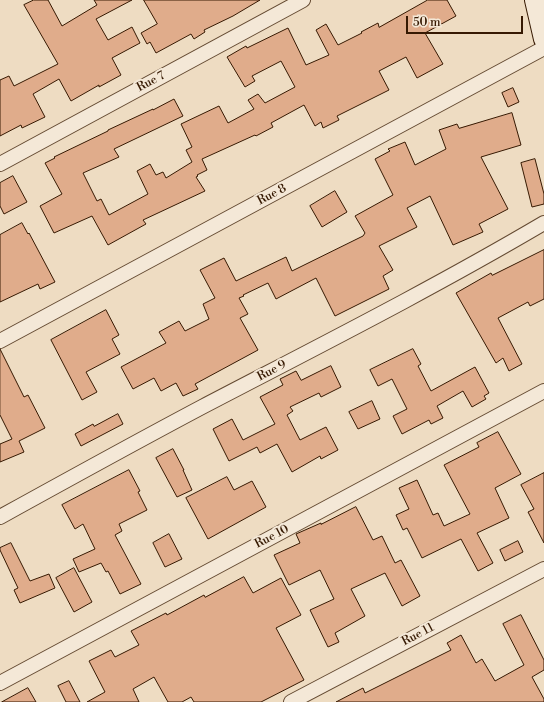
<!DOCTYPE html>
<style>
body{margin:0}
#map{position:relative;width:544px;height:702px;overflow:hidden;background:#eedcc2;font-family:"Libre Bodoni",serif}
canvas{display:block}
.scale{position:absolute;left:406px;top:16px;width:117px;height:18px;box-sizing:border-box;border:2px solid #361902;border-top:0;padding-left:5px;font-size:12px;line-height:14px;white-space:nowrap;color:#361902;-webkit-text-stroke:3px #f4e8d7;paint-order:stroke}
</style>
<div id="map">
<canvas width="544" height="702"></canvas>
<div class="scale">50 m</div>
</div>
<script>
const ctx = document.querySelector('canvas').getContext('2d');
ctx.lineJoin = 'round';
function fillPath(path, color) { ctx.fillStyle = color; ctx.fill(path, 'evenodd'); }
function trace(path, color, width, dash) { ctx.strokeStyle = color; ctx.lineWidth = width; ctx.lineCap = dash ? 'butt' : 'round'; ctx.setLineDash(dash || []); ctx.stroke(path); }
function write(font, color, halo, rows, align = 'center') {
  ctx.font = font + ' "Libre Bodoni",serif'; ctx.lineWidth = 4; ctx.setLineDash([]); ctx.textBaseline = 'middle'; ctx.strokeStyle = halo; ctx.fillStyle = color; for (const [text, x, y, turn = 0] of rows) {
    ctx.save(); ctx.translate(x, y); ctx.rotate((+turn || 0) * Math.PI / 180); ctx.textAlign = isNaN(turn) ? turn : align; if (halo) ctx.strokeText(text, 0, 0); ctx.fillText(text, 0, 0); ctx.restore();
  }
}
const building = new Path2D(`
 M34,0h14l14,26 35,-21 -3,-5h38l-36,19 12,21 24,-13 8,16 -28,15 9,17 -22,12v-2l-28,16 -12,-22 -26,15 12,23 -23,11 -1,-3 -21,11v-56l9,-4 5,10 44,-22 -34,-59z
 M144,0h116l-27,16 -29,14 1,2 -11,7 -3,-5 -35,19 -6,-11 -3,2 -6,-11 16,-9z
 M428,0h19l9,16 -31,17 18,31 -26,14 -11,-21 -27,14 10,19 -52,26 2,4 -16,8 -2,-6 -6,4 -11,-21 -33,18 2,4 -17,9 -1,-1 -53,24 5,11 -10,5 1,1 -2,1 9,14 -62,29 3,4 -38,21 -16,-29 -38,17 -14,-27 22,-12 -17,-31 10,-5 -1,-1 54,-26v-1l45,-21v1l21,-11 9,17 -69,33 5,8 -36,16 14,28 4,-2 8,16 39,-21 -11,-23 13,-7 6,11 7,-3 3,6 26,-16 -6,-12 6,-3 -11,-23 38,-18 9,17 26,-14 -6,-9 10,-6 7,9 30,-16 -14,-26 -29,15 3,5 -10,6 -18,-30 19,-11 1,2 41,-20 18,37 23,-10 -13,-25 10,-6 12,21 24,-12 -1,-1 17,-9 1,4z
 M513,88l6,14 -11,5 -6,-14z
 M512,113l9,32 -40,12 27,52 -29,15 4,8 -30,13 -23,-49 -23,12 10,19 -38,19 14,24 -10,6 6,13 -54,27 -19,-38 -40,21 -8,-16 -25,12 1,1 -5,2 9,16 -8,4 18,32 -63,34 3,5 -15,7 -7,-13 -15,8 -7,-13 -21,11 -12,-22 45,-24 -7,-11 20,-11 6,10 24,-12 -6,-15 12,-6 -15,-28 24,-12 12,23 50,-24 6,14 71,-35 2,-3 -10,-17 38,-21 -18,-36 15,-8 -2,-2 17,-7 10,23 31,-16 -7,-19 18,-6 2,4z
 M535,159l9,35v10l-12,3 -11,-44z
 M13,176l14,26 -23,12 -4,-8v-23z
 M335,191l12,21 -25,15 -12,-21z
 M22,223l6,11 1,-1 26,49 -15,7 -2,-5 -38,18v-67z
 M544,250v49l-14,7 -2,-4 -30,16 24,46 -13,7 -6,-13 -7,5 -40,-70 35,-20 1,2z
 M106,310l13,25 -7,4 8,15 -34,18 11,20 -15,8 -31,-60z
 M0,349l24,48 4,-2 17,33 -26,13 5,11 -24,10v-18l12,-5 -12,-24z
 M413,349l8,15 -3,2 13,25 44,-24 14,26 -5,3 2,3 -14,8 -9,-16 -26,15 6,12 -12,6 -2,-4 -27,14 -9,-18 14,-7 -15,-30 -14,7 -8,-16z
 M331,366l10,21 -20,10 -2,-4 -29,14 3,4 -6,4 13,25 26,-13 12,23 -17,9 -1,-3 -28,16 -15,-28 -17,9 -3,-6 -28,14 -16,-32 19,-10 11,21 32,-16 -15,-27 23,-12 -3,-6 16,-8 5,9z
 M372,401l8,18 -22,10 -9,-17z
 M118,414l5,10 -42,22 -6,-12 18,-10 1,2z
 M498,432l23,42 -26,14 14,30 -32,15 16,30 -15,8 -17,-32 -39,19 -15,-30 -4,2 -7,-15 13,-6 -10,-21 18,-8 16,35 5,-2 6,13 26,-12 -26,-49 35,-18 -2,-4z
 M173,449l11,21h-1l9,20 -15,7 -21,-39z
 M129,470l11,21 -2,1 9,18 -28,14 3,7 -7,4 26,49 -21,10 -12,-23 -2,1 -5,-9 -22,9 -6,-13 22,-10 -12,-25 -8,5 -13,-24z
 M544,473v70l-16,-31 6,-3 -13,-24z
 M227,477l7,13 18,-9 14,26 -58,32 -22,-41z
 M356,507l17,33 9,-4 13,27 6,-3 19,36 -18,10 -17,-33 -34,16 14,27 -30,17 4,9 -11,5 -18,-37 24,-11 -14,-29 -31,15 -15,-30 26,-12 -4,-9 25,-11v1z
 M169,534l13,25 -17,8 -12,-24z
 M518,541l5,11 -18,9 -5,-11z
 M11,543l19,38 19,-7 6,14 -35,15 -6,-13 4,-2 -18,-38v-2z
 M74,568l18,34 -18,10 -18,-34z
 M244,577l9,16 28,-15 20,37 -25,13 28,52 -43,22h-67l-3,-5 -9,5h-14l-14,-25 -21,12 6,13h-52l18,-10 -16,-31 22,-11 4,7 24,-12 -8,-14 35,-18 1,2 37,-20 1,2z
 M521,615l23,45v10l-12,7 12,22v3h-208l27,-14 2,5 86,-43 -4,-7 14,-8 15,28 6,-4 13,22 29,-16 -21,-41z
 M69,681l11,21h-14l-8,-16z
 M28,688l8,14h-34z`);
fillPath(building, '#e0ac8b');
trace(building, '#361902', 1);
const street = new Path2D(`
 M0,164l303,-164
 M0,341l544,-293
 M0,517c67,-37 134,-74 202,-110 115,-60 230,-118 342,-184
 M0,683l544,-292
 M291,702l253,-133`);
const secondary = new Path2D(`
 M535,0l9,39`);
trace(street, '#644a32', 16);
trace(secondary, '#361902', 22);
trace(street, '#f4e8d7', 14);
trace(secondary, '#f4e8d7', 20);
write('12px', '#361902', '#f4e8d7', [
 ["Rue 7",151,82,-28],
 ["Rue 8",272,195,-28],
 ["Rue 9",272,371,-28],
 ["Rue 10",272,537,-28],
 ["Rue 11",418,635,-28]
]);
</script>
